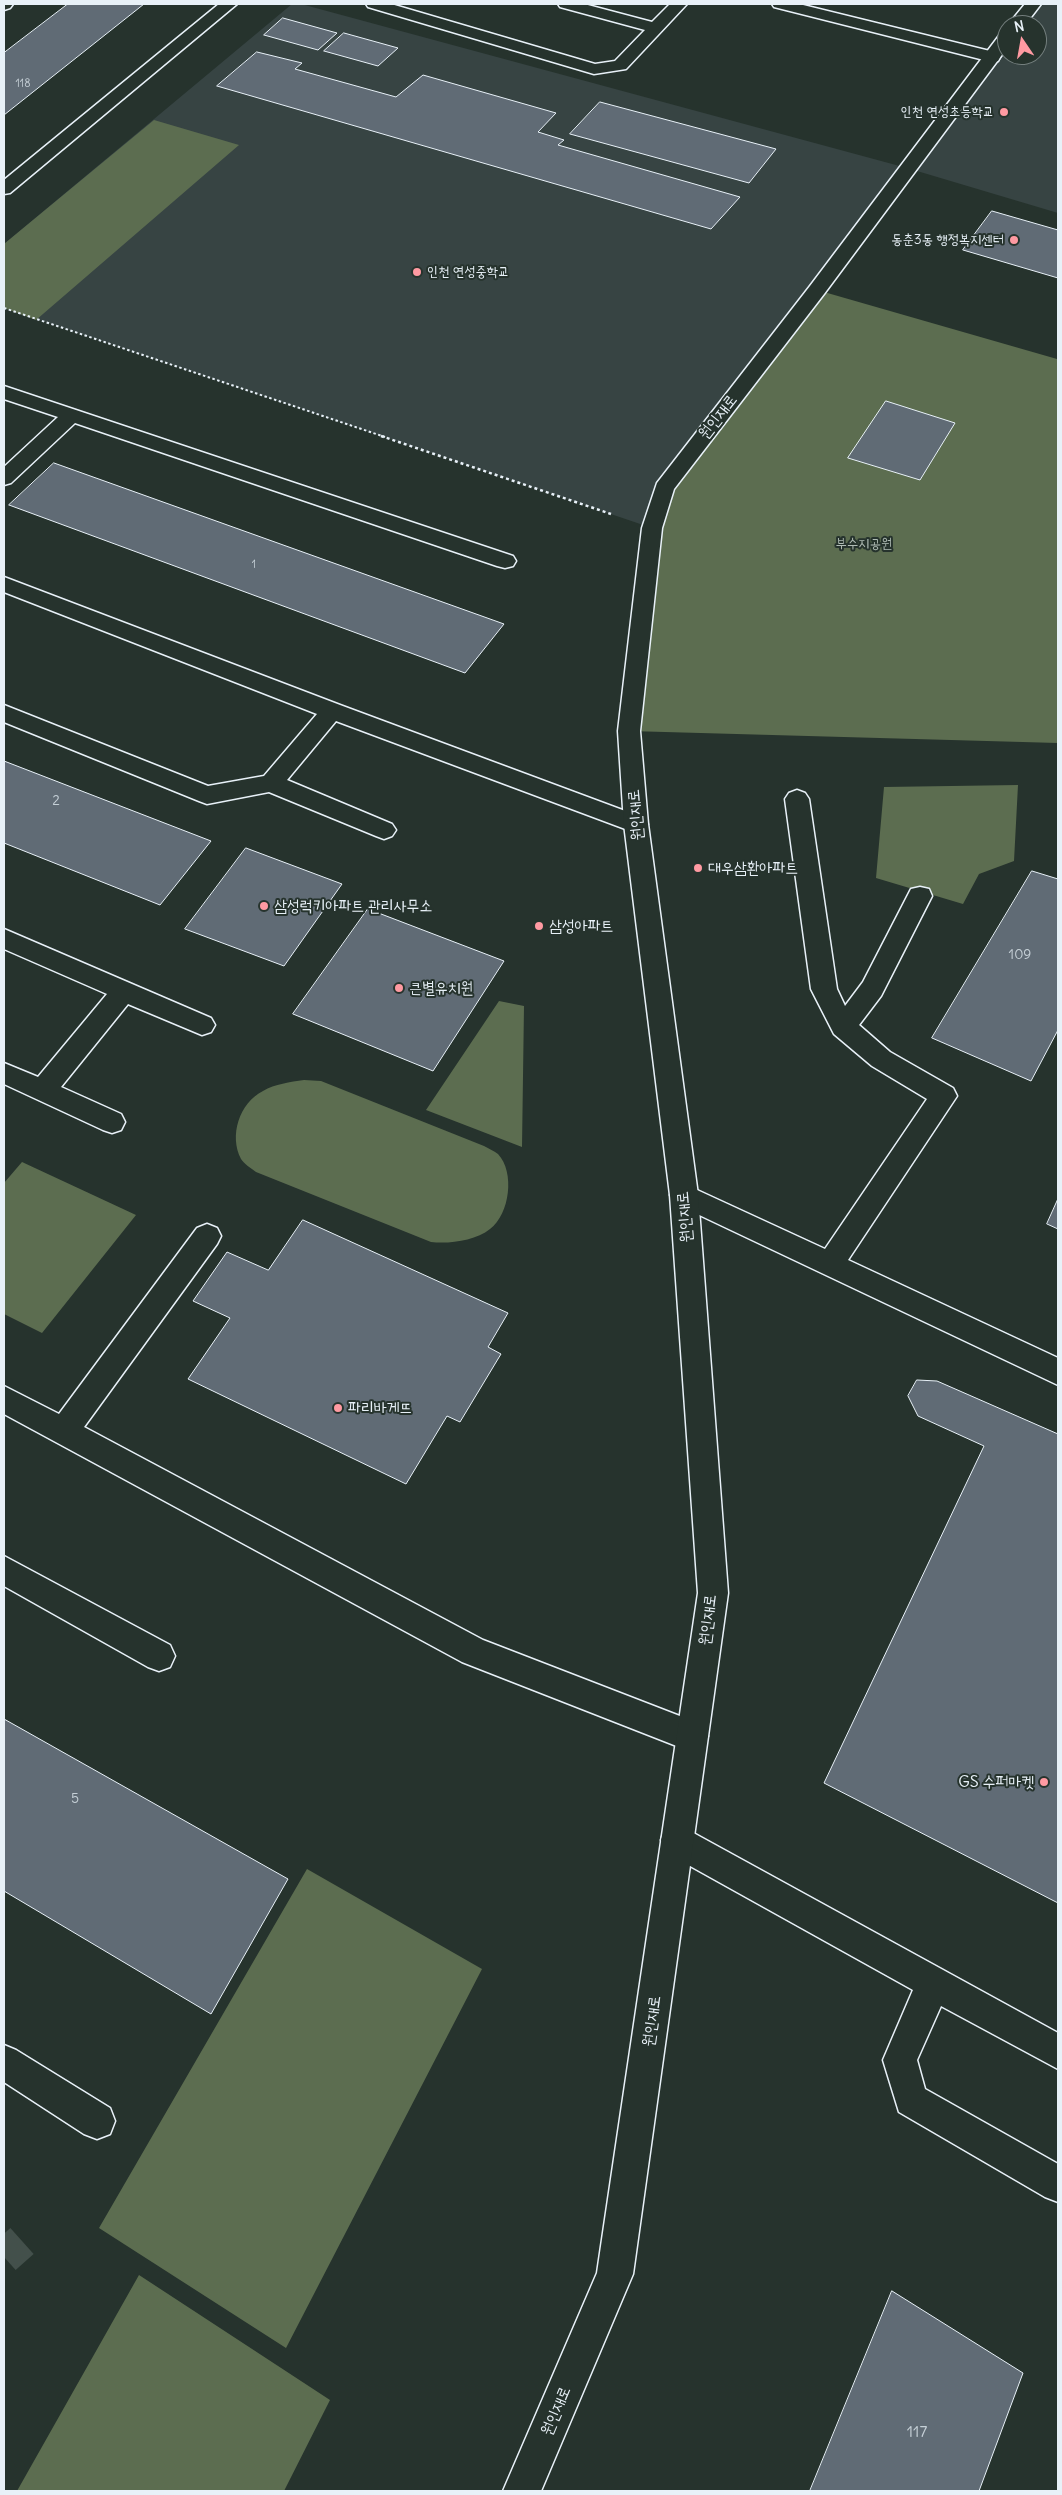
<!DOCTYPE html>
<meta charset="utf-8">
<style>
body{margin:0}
#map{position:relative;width:1062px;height:2495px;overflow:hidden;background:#26332d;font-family:Delius,sans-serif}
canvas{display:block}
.frame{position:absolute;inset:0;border:5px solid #e8f1f8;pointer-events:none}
.north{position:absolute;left:997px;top:15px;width:50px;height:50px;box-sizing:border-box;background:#26332d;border:1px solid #747f7e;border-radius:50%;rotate:348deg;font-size:14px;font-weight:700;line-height:20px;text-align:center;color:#e8f1f8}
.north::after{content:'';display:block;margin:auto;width:18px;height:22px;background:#ff9aa2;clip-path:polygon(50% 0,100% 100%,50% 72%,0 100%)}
</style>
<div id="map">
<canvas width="1062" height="2495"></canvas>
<div class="frame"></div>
<div class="north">N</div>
</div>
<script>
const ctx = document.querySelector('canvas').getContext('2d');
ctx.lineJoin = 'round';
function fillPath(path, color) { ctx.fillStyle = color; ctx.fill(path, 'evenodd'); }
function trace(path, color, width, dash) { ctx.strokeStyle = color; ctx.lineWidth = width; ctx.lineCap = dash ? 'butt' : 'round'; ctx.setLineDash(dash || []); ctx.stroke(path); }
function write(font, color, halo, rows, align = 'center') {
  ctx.font = font + ' Delius,"Poor Story",sans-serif'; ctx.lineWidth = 4; ctx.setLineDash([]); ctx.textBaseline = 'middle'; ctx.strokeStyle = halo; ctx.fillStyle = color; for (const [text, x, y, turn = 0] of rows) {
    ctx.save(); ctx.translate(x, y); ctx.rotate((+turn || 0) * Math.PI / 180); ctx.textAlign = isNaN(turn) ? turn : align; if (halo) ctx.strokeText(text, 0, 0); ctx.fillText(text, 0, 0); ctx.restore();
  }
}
fillPath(new Path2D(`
 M292,4h9l606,164 100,-130v17h30v-30h-20l17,-21h24v209l-151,-45 -255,360 -648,-220v-64z`), '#374443');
fillPath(new Path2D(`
 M154,120l85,25 -203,175 -32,-12v-64z
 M817,290l240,69 1,-2v386l-429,-12 35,-243z
 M1018,785l-4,76 -35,13 -16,30 -87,-26 8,-91z
 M499,1001l25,5 -2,141 -96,-37z
 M304,1080l17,1 163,65c4,2 10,5 14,8 17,18 12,60 -8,75 -15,12 -41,15 -59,13l-175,-70c-5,-4 -12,-8 -15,-13 -12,-23 -2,-56 22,-68 12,-7 27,-9 41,-11z
 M22,1162l114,53 -94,118 -38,-19v-131z
 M307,1869l175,100 -196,379 -187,-120z
 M139,2275l191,125 -46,91h-267z`), '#5c6d50');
const building = new Path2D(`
 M68,4h76l-140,111v-62z
 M283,18l54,15 -19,17 -54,-15z
 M344,33l54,15 -20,18 -54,-15z
 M257,52l45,11 -7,6 101,28 27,-22 133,38 -18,19 26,8 -6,5 182,52 -29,32 -494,-143z
 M600,102l176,47 -27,34 -179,-49z
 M992,211l66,19v48l-95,-28z
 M886,401l69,22 -35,57 -72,-22z
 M54,463l450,161 -39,49 -456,-168z
 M4,761l207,80 -51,64 -156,-62z
 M246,848l96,36 -58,82 -99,-37z
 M1032,871l26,8v151l-27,51 -99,-43z
 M368,909l136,52 -71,110 -140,-57z
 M1058,1199v30l-11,-5z
 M303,1220l205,93 -20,34 13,7 -41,68 -13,-6 -41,68 -218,-105 42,-61 -37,-17 34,-49 41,18z
 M917,1380l20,1 121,53v469l-234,-120 160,-337 -66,-30 -10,-20z
 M4,1719l284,160 -77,135 -207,-123z
 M892,2291l131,82 -44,118h-169z`);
fillPath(building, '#606b75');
trace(building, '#e8f1f8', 1);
trace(new Path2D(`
 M4,2257l18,-16`), '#43504b', 35, [35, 18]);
const minor = new Path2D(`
 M4,4h9l-3,4 -6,2z
 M219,4h18l-227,189 -6,1v-14z
 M366,4h25l204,60 20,-3 30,-31 -85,-23 -2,-3h26l68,18 18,-18h17l-61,65 -32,5 -226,-67z
 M772,4h27l199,49 2,4 -2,4 -6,1 -218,-55z
 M4,386l509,170 3,5 -3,5 -8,2 -8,-2 -422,-143 -64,60 -7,2v-18l54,-50 -54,-18z
 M4,577l336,128 304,113 4,6 -4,6 -8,3 -8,-3 -292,-109 -49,59 105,44 4,6 -4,6 -8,3 -8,-3 -107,-44 -62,12 -8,-3 -195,-79v-17l204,81 56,-10 53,-62 -313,-122z
 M797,790l8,3 4,6 28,190 8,17 18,-24 48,-93 9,-2 9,2 3,7 -51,100 -22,29 31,27 63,36 4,8 -109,164 210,98v27l-384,-182 -4,-8 4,-8 10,-3 141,65 102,-150 -55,-33 -38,-32 -23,-45 -26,-190 4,-6z
 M4,929l207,89 4,7 -4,7 -9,3 -74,-31 -67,83 60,27 4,8 -4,8 -9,3 -9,-3 -99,-46v-21l34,14 69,-83 -103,-45z
 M207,1224l10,4 4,8 -4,8 -133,183 399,213 220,85 5,11 -5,11 -11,5 -230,-90 -458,-248v-28l55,28 138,-186z
 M4,1556l166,89 5,11 -5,11 -11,4 -11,-4 -144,-81z
 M677,1824l381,209v36l-117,-63 -24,54 8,29 133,75v38l-13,-5 -146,-85 -16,-52 30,-70 -248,-138 -4,-12 4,-12z
 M4,2045l12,5 94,58 5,13 -5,13 -13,5 -13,-5 -80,-52z`);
const major = new Path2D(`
 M1025,4h16l-16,21h-17z
 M1007,32v16l-183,246 -150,195 -12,39 -22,203 8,93 50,371 30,398 -95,681 -92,217h-38l94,-218 101,-680 -28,-398 -46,-371 -6,-93 24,-203 15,-45 153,-197 191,-253z`);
trace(minor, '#e8f1f8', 3);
trace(major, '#e8f1f8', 3);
trace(new Path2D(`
 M4,308l381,129`), '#e8f1f8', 2, [2.5, 2.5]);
trace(new Path2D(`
 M381,436l230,78`), '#e8f1f8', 2.5, [3, 3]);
fillPath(minor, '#26332d');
fillPath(major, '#26332d');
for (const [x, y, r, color] of [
 [1004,112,5,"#ff9aa2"],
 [1014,240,5,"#ff9aa2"],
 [417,272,5,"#ff9aa2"],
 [698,868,5,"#ff9aa2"],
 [264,906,5,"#ff9aa2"],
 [539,926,5,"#ff9aa2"],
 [399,988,5,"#ff9aa2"],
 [338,1408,5,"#ff9aa2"],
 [1044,1782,5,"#ff9aa2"]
]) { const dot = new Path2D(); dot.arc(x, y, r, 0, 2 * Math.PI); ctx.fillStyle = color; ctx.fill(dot); trace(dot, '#26332d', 2); }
write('11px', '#c6d0d7', null, [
 ["118",23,84],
 ["1",254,565]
]);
write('14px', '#e8f1f8', '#26332d', [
 ["인천 연성초등학교",994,112],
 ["동춘3동 행정복지센터",1004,240],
 ["인천 연성중학교",427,272,"left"]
], 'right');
write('14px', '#b0bcb5', '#26332d', [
 ["부수지공원",864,544]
]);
write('14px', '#c6d0d7', null, [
 ["2",56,801],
 ["109",1020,955],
 ["5",75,1799]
]);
write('16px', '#e8f1f8', '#26332d', [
 ["원인재로",718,417,-52],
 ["원인재로",636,815,-95],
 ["원인재로",685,1217,-95],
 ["원인재로",708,1620,-83],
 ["원인재로",652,2021,-82],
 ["원인재로",556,2411,-67]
]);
write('16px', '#e8f1f8', '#26332d', [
 ["대우삼환아파트",708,868],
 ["삼성럭키아파트 관리사무소",274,906],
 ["삼성아파트",549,926],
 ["큰별유치원",409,988],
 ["파리바게뜨",348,1408],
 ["GS 수퍼마켓",1034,1782,"right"]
], 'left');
write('16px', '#c6d0d7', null, [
 ["117",917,2432]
]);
</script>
